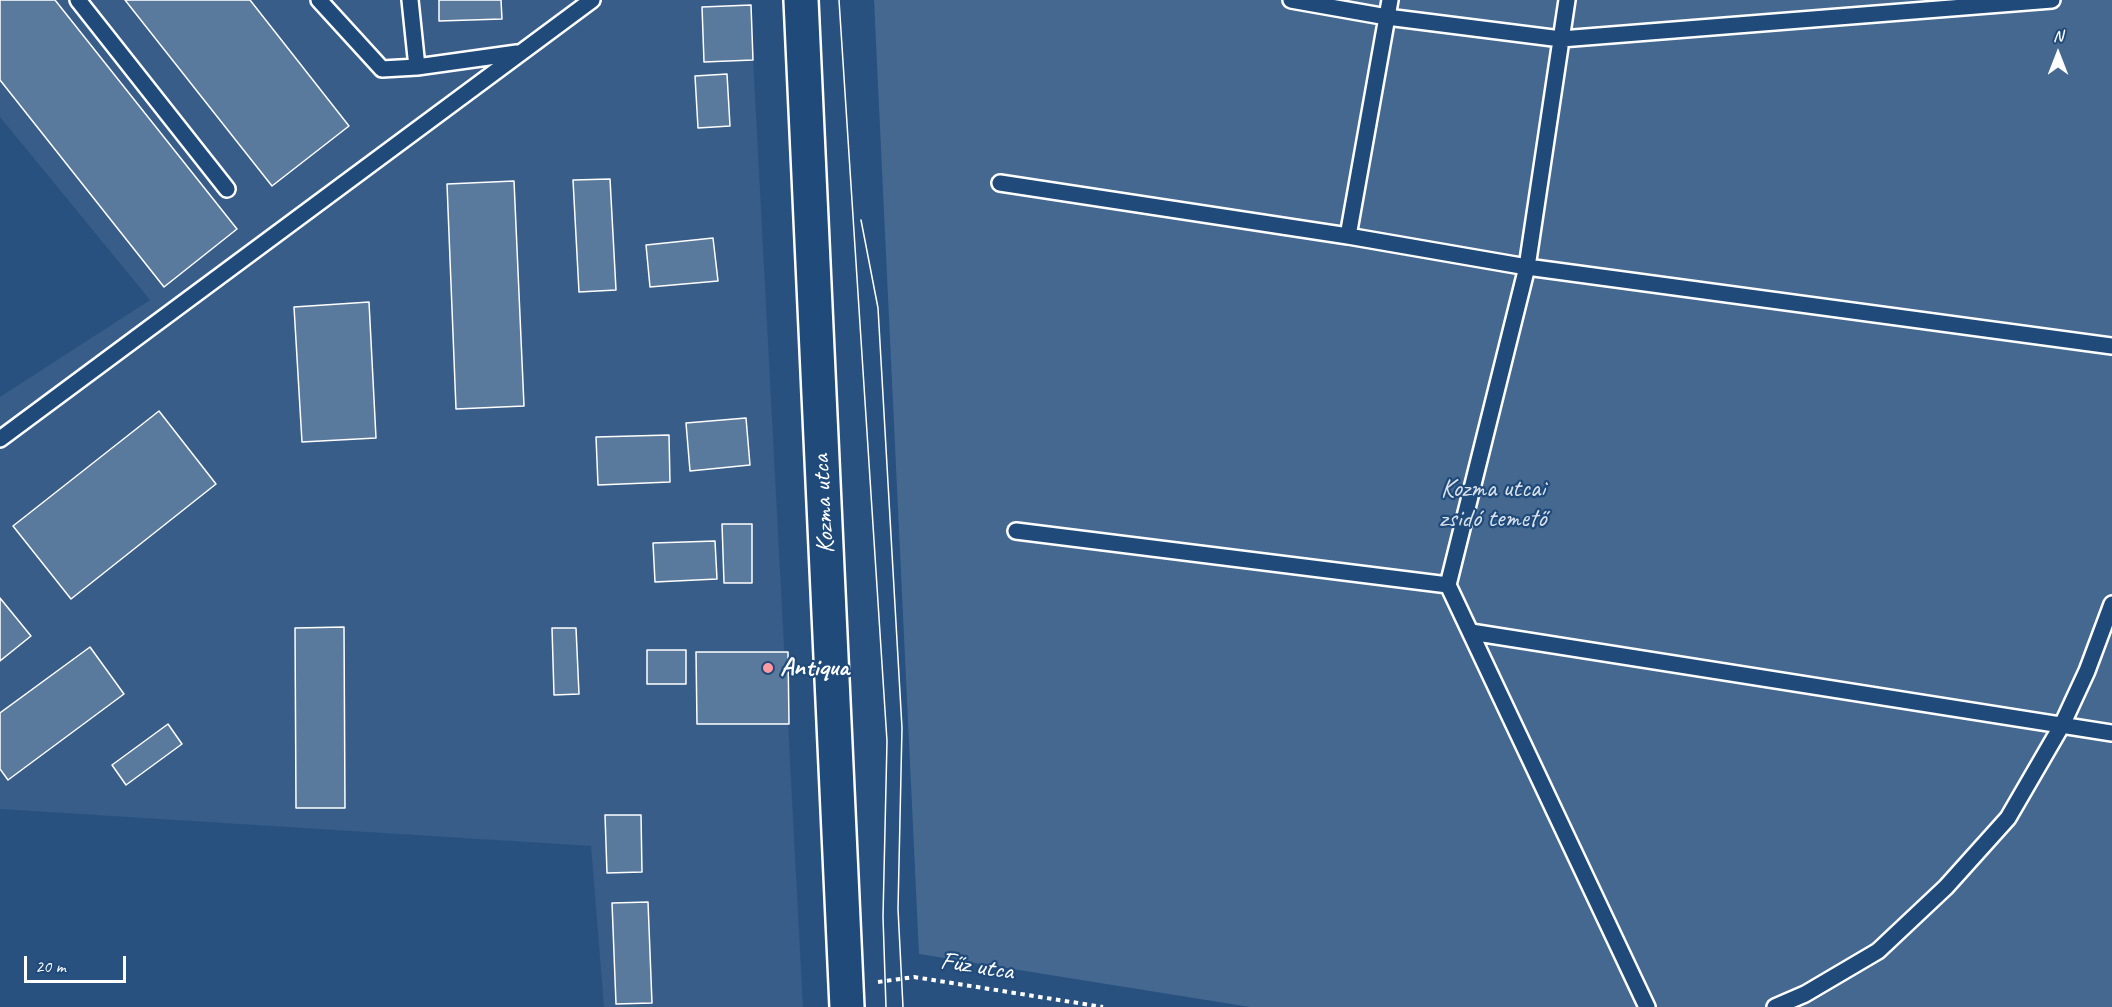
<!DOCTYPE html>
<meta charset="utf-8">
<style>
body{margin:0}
#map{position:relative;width:2112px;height:1007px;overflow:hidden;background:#28517f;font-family:Caveat,sans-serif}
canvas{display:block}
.north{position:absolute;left:2028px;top:24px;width:60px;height:60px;-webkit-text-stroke:4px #1f4a7a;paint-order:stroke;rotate:0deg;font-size:16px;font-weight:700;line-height:24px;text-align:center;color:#fff}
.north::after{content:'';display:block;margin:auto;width:21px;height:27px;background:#fff;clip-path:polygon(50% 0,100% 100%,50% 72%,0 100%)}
.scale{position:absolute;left:24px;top:956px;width:102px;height:27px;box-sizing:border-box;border:3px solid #fff;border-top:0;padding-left:8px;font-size:18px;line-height:21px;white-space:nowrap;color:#fff;-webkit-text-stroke:4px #1f4a7a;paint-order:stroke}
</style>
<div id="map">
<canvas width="2112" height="1007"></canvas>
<div class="north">N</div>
<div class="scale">20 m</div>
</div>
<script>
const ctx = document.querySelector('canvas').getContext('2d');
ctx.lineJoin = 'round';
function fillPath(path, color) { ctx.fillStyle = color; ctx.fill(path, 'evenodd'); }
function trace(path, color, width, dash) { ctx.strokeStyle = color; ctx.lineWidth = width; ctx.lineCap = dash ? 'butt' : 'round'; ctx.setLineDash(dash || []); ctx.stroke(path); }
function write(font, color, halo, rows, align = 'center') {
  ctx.font = font + ' Caveat,sans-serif'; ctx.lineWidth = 4.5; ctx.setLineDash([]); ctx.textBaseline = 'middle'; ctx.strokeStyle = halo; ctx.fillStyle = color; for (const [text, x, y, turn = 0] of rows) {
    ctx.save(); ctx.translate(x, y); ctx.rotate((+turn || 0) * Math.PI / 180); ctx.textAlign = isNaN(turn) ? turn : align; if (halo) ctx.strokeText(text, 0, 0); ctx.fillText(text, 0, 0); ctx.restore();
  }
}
fillPath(new Path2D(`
 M0,0h750l53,1007h-199l-13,-161 -591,-37v-412l150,-97 -150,-183z`), '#375d88');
fillPath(new Path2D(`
 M874,0h1238v1007h-862l-331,-53z`), '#446890');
const building = new Path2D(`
 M0,0h55l182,229 -73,58 -164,-207z
 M125,0h125l99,126 -77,60z
 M439,0h62l1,19 -63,2z
 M751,5l2,55 -49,2 -2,-55z
 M727,74l3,52 -32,2 -3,-52z
 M610,179l6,111 -37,2 -6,-112z
 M514,181l10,225 -68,3 -9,-225z
 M713,238l5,43 -68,6 -4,-42z
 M369,302l7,136 -74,4 -8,-135z
 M159,411l57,73 -145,115 -58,-73z
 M746,418l4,47 -60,6 -4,-48z
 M669,435l1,47 -72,3 -2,-48z
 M722,524h30v59h-28z
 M715,541l2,38 -62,3 -2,-39z
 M0,598l31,38 -31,25z
 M344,627l1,181h-49l-1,-180z
 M552,628h24l3,66 -25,1z
 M90,647l34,47 -116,86 -8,-11v-56z
 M647,650h39v34h-39z
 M696,652h92l1,72h-92z
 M168,724l14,20 -56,41 -14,-20z
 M605,815h36l1,57 -35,1z
 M648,902l4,101 -36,1 -4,-101z`);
fillPath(building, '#5a7a9d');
trace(building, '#fff', 1.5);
const service = new Path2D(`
 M78,0l149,189
 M319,0l63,69 35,-2
 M410,0l7,67 100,-14
 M1291,0l96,17 174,22 491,-39
 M1000,183l348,53 42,-236
 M1348,236l179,31 585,79
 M0,439l592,-439
 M1016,531l432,54 199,422
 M1448,585l79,-318 40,-267
 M1471,632l641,101
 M1775,1007l30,-13 73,-43 68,-64 62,-69 54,-93 25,-54 25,-67`);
const tertiary = new Path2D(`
 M801,0l46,1007`);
trace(service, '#fff', 20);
trace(tertiary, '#fff', 38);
trace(new Path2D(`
 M878,982l36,-5 189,30`), '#fff', 4, [4.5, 4.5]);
trace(service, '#1f4a7a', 15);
trace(tertiary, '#1f4a7a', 33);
trace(new Path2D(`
 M839,0l48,741 -4,176 3,90
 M861,220l17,88 24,420 -4,181 5,98`), '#fff', 1.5);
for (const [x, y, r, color] of [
 [768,668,6,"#ff9aa2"]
]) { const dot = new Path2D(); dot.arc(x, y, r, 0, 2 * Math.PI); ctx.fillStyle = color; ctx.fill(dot); trace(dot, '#1f4a7a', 2); }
write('26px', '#dae1e9', '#1f4a7a', [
 ["Kozma utcai",1493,489],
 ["zsidó temető",1493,519]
]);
write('26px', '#fff', '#1f4a7a', [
 ["Kozma utca",824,504,-93],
 ["Fűz utca",977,967,9]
]);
write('bold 26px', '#fff', '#1f4a7a', [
 ["Antiqua",780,668]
], 'left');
</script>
